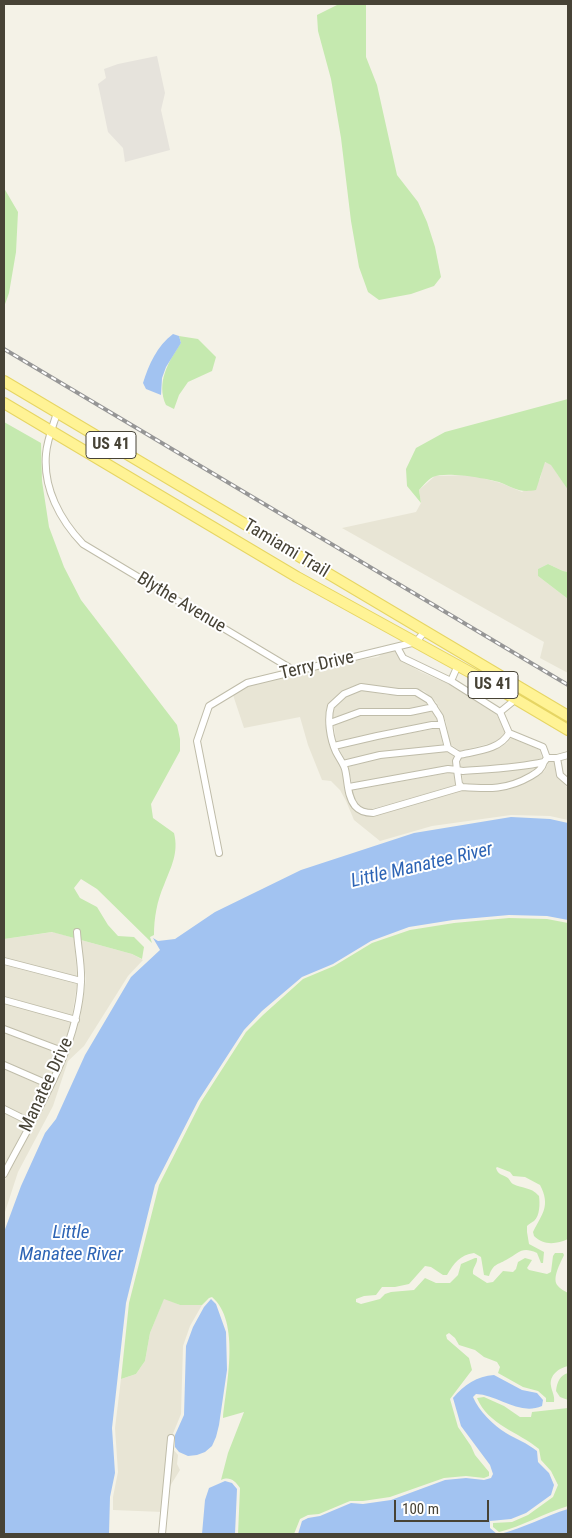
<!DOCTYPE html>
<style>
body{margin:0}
#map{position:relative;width:572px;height:1538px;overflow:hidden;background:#f4f2e7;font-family:"Roboto Condensed",sans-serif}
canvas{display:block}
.frame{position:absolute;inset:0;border:5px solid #474336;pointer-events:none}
.scale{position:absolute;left:394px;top:1500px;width:95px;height:22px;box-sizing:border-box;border:2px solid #474336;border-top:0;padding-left:6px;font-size:15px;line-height:18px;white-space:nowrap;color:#474336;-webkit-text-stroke:4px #fff;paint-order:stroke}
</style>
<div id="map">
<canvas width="572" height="1538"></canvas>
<div class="frame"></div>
<div class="scale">100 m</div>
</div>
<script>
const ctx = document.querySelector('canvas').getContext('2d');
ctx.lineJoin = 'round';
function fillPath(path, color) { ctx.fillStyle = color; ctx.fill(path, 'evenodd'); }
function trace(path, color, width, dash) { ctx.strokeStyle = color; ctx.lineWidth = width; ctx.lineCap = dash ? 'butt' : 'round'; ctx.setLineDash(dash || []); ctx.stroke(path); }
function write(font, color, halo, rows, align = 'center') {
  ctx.font = font + ' "Roboto Condensed",sans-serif'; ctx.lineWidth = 4; ctx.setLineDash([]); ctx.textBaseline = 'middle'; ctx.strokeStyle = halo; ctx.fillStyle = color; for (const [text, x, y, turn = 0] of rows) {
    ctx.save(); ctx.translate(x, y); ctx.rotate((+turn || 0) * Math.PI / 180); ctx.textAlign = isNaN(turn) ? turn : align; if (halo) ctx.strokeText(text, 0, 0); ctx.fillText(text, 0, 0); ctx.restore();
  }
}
fillPath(new Path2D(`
 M544,462l7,2 17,26v82l-5,-1 -15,-7 -10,5v7l30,23v74l-28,-15 4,-16 -202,-114 74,-16 5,-9 -2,-13 16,-14 36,-1 30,8 21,9 18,-13z
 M395,650l6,10 20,12 28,12 48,31 8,18 -2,5 -7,4 -36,9 -10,-7 -4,-22 -9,-19 -13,-12 -8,-2 -26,-1 -28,-4 -14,4 -20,16 -2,6 -1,12 4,20 11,24 5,17 2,15 8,13 10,5h9l82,-25 52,-1 32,-15 5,-5 4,-8 5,-1 2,14 12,13v32l-18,-4 -39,-1 -79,11 -52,15 -26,-21 -8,-19 -6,-11 -9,-9 -9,-1 -14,-35 -8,-28 -56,11 -11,-33 16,-9 98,-24 31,-5 5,-4z
 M361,690l27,5h27l9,5 4,5 -18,4h-50l-27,9v-7l3,-6 10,-8z
 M432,710l6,12 -62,11 -40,9v-1l-2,-16 27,-10h50z
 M439,728l4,17 -64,7 -34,9 -6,-13 38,-9z
 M511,738l29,12 2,8 -12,4 -67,6 -3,-1 1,-9 38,-10 8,-5z
 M447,751l7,5 -1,10 -101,17 -4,-16 32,-9z
 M538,767l-23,14 -9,3 -32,1 -11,-2 -1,-8z
 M448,773h6l2,12 -84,24 -5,1 -8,-4 -5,-10 -1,-6z
 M53,932l21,6 3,39 -73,-19v-19z
 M81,940l51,14 11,6 -15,16 -44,70 -16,15 -15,45 -35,66 -14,43v-33l51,-98 15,-34 10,-32 6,-39z
 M4,965l73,19 -5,32 -68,-20z
 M4,1003l67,19 -8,25 -59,-21z
 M4,1033l57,21 -13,27 -44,-20z
 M4,1069l41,18 -16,31 -25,-13z
 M4,1113l22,11 -22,43z
 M164,1298l16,7h22l-12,21 -7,20 -2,68 -9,22v12l6,7 -1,9 3,6 -13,21 -4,21 -50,-2v-13l5,-25 -3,-44 6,-49 15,-5 9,-13 5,-28z`), '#e8e5d5');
fillPath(new Path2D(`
 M157,56l8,37 -4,17 9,40 -45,12 -2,-14 -15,-16 -10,-48 8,-6 -2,-9 14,-5z`), '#e6e3dc');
fillPath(new Path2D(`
 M339,4h27v53l11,28 20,90 21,27 9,20 8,25 6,30 -7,9 -23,8 -32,6 -11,-8 -9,-25 -8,-46 -10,-83 -10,-59 -13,-48 -1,-16z
 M4,188l14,24 -2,40 -7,41 -5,14z
 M179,336l19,3 18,18 -4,14 -24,11 -9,13 -5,14 -8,-4c-10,-22 2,-43 15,-62z
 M568,399v91l-17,-25 -6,-3 -9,28c-18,3 -21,-2 -37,-8 -14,-4 -54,-11 -66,-5 -6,3 -10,9 -14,13l2,13 -14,-17 -1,-17 10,-21 29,-16z
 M4,422l37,21 1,38 7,46 15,40 17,33 96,125 3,14v12l-29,53 2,14 21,15c5,20 -3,34 -10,52 -7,16 -10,33 -10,50l-4,2 2,6 -55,-54 -16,-10 -7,9 6,10 17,9 11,18 10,11 16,1 10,10 -2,12 -10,-5 -51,-14 -1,-11 -7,1 1,8 -22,-6 -48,7z
 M548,564l15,7 5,1v27l-30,-23v-7z
 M509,918l38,1 21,4v316c-11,5 -24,7 -34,-3l-1,-4c9,-18 18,-26 7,-47l-15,-8 -12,-1 -3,-4 -13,-5 -1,1c2,7 6,6 12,10 2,2 3,5 5,6 9,5 17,2 26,12 1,7 1,20 -5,25 -2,1 -5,3 -7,5v6l2,12 15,8 -1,11h-2l-4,-10c-16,-7 -17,0 -31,7 -9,5 -13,4 -17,16l-5,-1 -3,-18 -7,-4c-14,2 -20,10 -27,22h-4l-12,-8 -6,-1 -16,18 -14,3h-13l-6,8 -12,1 -8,3v3l5,2 19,-5 5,-5 6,-2 23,-2 11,-12 11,5h14l8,-8 3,-11 14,-6h2c1,6 -5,9 -4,16l14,9 6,-1 10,-11 10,1 3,-3 2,-7 7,-4 7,2 -5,8 2,2 18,4 4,-2 2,-16 2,-3h8l1,2c-3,7 -13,24 -6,31 2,3 7,5 10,7v73c-9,2 -19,9 -17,20 1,6 4,10 3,16h-8v-4l-8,-7 -15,-4 -25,-14 2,-6 -3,-5 -13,-5 -9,-7 -16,-5 -4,-7 -6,-5 -3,2 1,4 22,19 3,12 -22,29 8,28 13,19 4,9 14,17v4l-5,2 -18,-2 -22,2 -54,19 -27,4h-13l-31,13 -11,1 -8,4 -6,15h-56l2,-46c-5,-7 -10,-12 -19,-8l7,-27 16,-41 -21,6c3,-33 18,-96 -11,-121l-3,1 -7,7h-22l-16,-6 -14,34 -5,28 -9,13 -15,5 8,-76 30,-118 42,-83 45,-70 17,-17 40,-36 31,-13 38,-23 38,-13 44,-7z
 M568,1373v27l-8,-3 -4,-6c1,-9 4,-16 12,-18z
 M484,1397l20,9 16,11h11l1,-5 36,-4v98c-24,7 -45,20 -69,26l-6,-5v-4l19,-1 16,-7 25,-18 5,-12 -7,-14 -10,-11 -2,-11c-20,-17 -51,-24 -62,-51z`), '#c5e9af');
fillPath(new Path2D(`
 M173,334l6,2 2,7 -15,24 -4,11 -1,17 -15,-6 -3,-6c6,-19 14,-37 30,-49z
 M511,817l39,2 18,4v97l-21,-4 -38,-1 -56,5 -44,7 -38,14 -38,23 -31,13 -40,34 -18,19 -46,71 -43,84 -29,118 -14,125 3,45 -5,24 -1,37h-105v-302l17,-46 24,-53 11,-14 29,-64 46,-78 29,-27 -7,-12 5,3 17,-2 40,-27 86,-42 113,-37z
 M211,1299l5,5 10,28 1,38 -8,55 -3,12 -4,9 -7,6 -8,3 -9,1 -9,-4 -4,-5v-12l9,-20 2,-69 7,-19 11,-20z
 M494,1375l28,15 15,3 6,7 -1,6c-23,10 -43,-11 -66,-12l-3,3c6,14 20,28 33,36 10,6 21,10 31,18l1,11 11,11 5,12 -3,10 -25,18 -15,6 -21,2v7l7,6h-199l4,-13 6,-3 12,-2 31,-13 12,1 28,-4 54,-20 21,-2 18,2 7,-2 2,-4 -3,-9 -29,-39 -8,-28c11,-13 24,-22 41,-23z
 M225,1481l7,2 5,6 -2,45h-33l3,-34 4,-12z
 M568,1509v25h-68c24,-6 45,-18 68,-25z`), '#a2c3f1');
const minor = new Path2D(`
 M57,413c-4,13 -10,27 -11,41 -3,34 14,66 37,90l212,127
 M397,647l6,11 48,23
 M458,665l-7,16 49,31
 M330,723l30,-11h50l24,-5
 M509,733l34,14 4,11 -3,4c-26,6 -54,7 -81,9l-6,-1 -1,-9 3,-6c17,-4 41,-5 50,-22l-9,-21 16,-13
 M334,746l43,-10 55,-11h10
 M459,755l-11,-7 -8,-31 -11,-17 -13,-8h-18l-37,-5 -17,7 -13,12c-4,13 -1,33 5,46 3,6 7,11 9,17 3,12 2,27 10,37 5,6 11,7 18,7l89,-26
 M547,758h10l11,-3
 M557,758l3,17 8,7
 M343,764l37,-9 68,-7
 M349,787l99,-18 9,1 2,14 3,3c27,2 45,3 69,-11 7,-4 11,-7 13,-14
 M219,853l-22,-112 12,-35 38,-23 169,-41 9,-11
 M4,961l77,20
 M4,1000l72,20
 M4,1029l61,23
 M4,1065l46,20
 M4,1109l26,13
 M4,1174c30,-58 74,-125 77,-192 1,-16 -3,-33 -4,-50
 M162,1534l9,-96`);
const primary = new Path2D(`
 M4,381l564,335
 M4,403l293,174 178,98 93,55`);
trace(minor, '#bfbca9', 8);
trace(primary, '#e6d563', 12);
trace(minor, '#fff', 6);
trace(primary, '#fff395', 10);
const rail = new Path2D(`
 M4,349l564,336`);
trace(rail, '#969696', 4);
trace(rail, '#fff', 2, [5.5]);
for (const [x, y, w] of [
 [111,445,50],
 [493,685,50]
]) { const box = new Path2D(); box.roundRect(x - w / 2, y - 13.5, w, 27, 4); ctx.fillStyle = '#fff'; ctx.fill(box); trace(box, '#474336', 1); }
write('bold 16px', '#474336', null, [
 ["US 41",111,445],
 ["US 41",493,685]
]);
write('18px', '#474336', '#fff', [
 ["Tamiami Trail",286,549,31],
 ["Blythe Avenue",181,603,31],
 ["Terry Drive",317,666,-13],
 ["Manatee Drive",47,1085,-65]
]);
write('italic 19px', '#2d64b5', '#fff', [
 ["Little Manatee River",422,866,-13],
 ["Little",71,1233],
 ["Manatee River",71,1255]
]);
</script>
